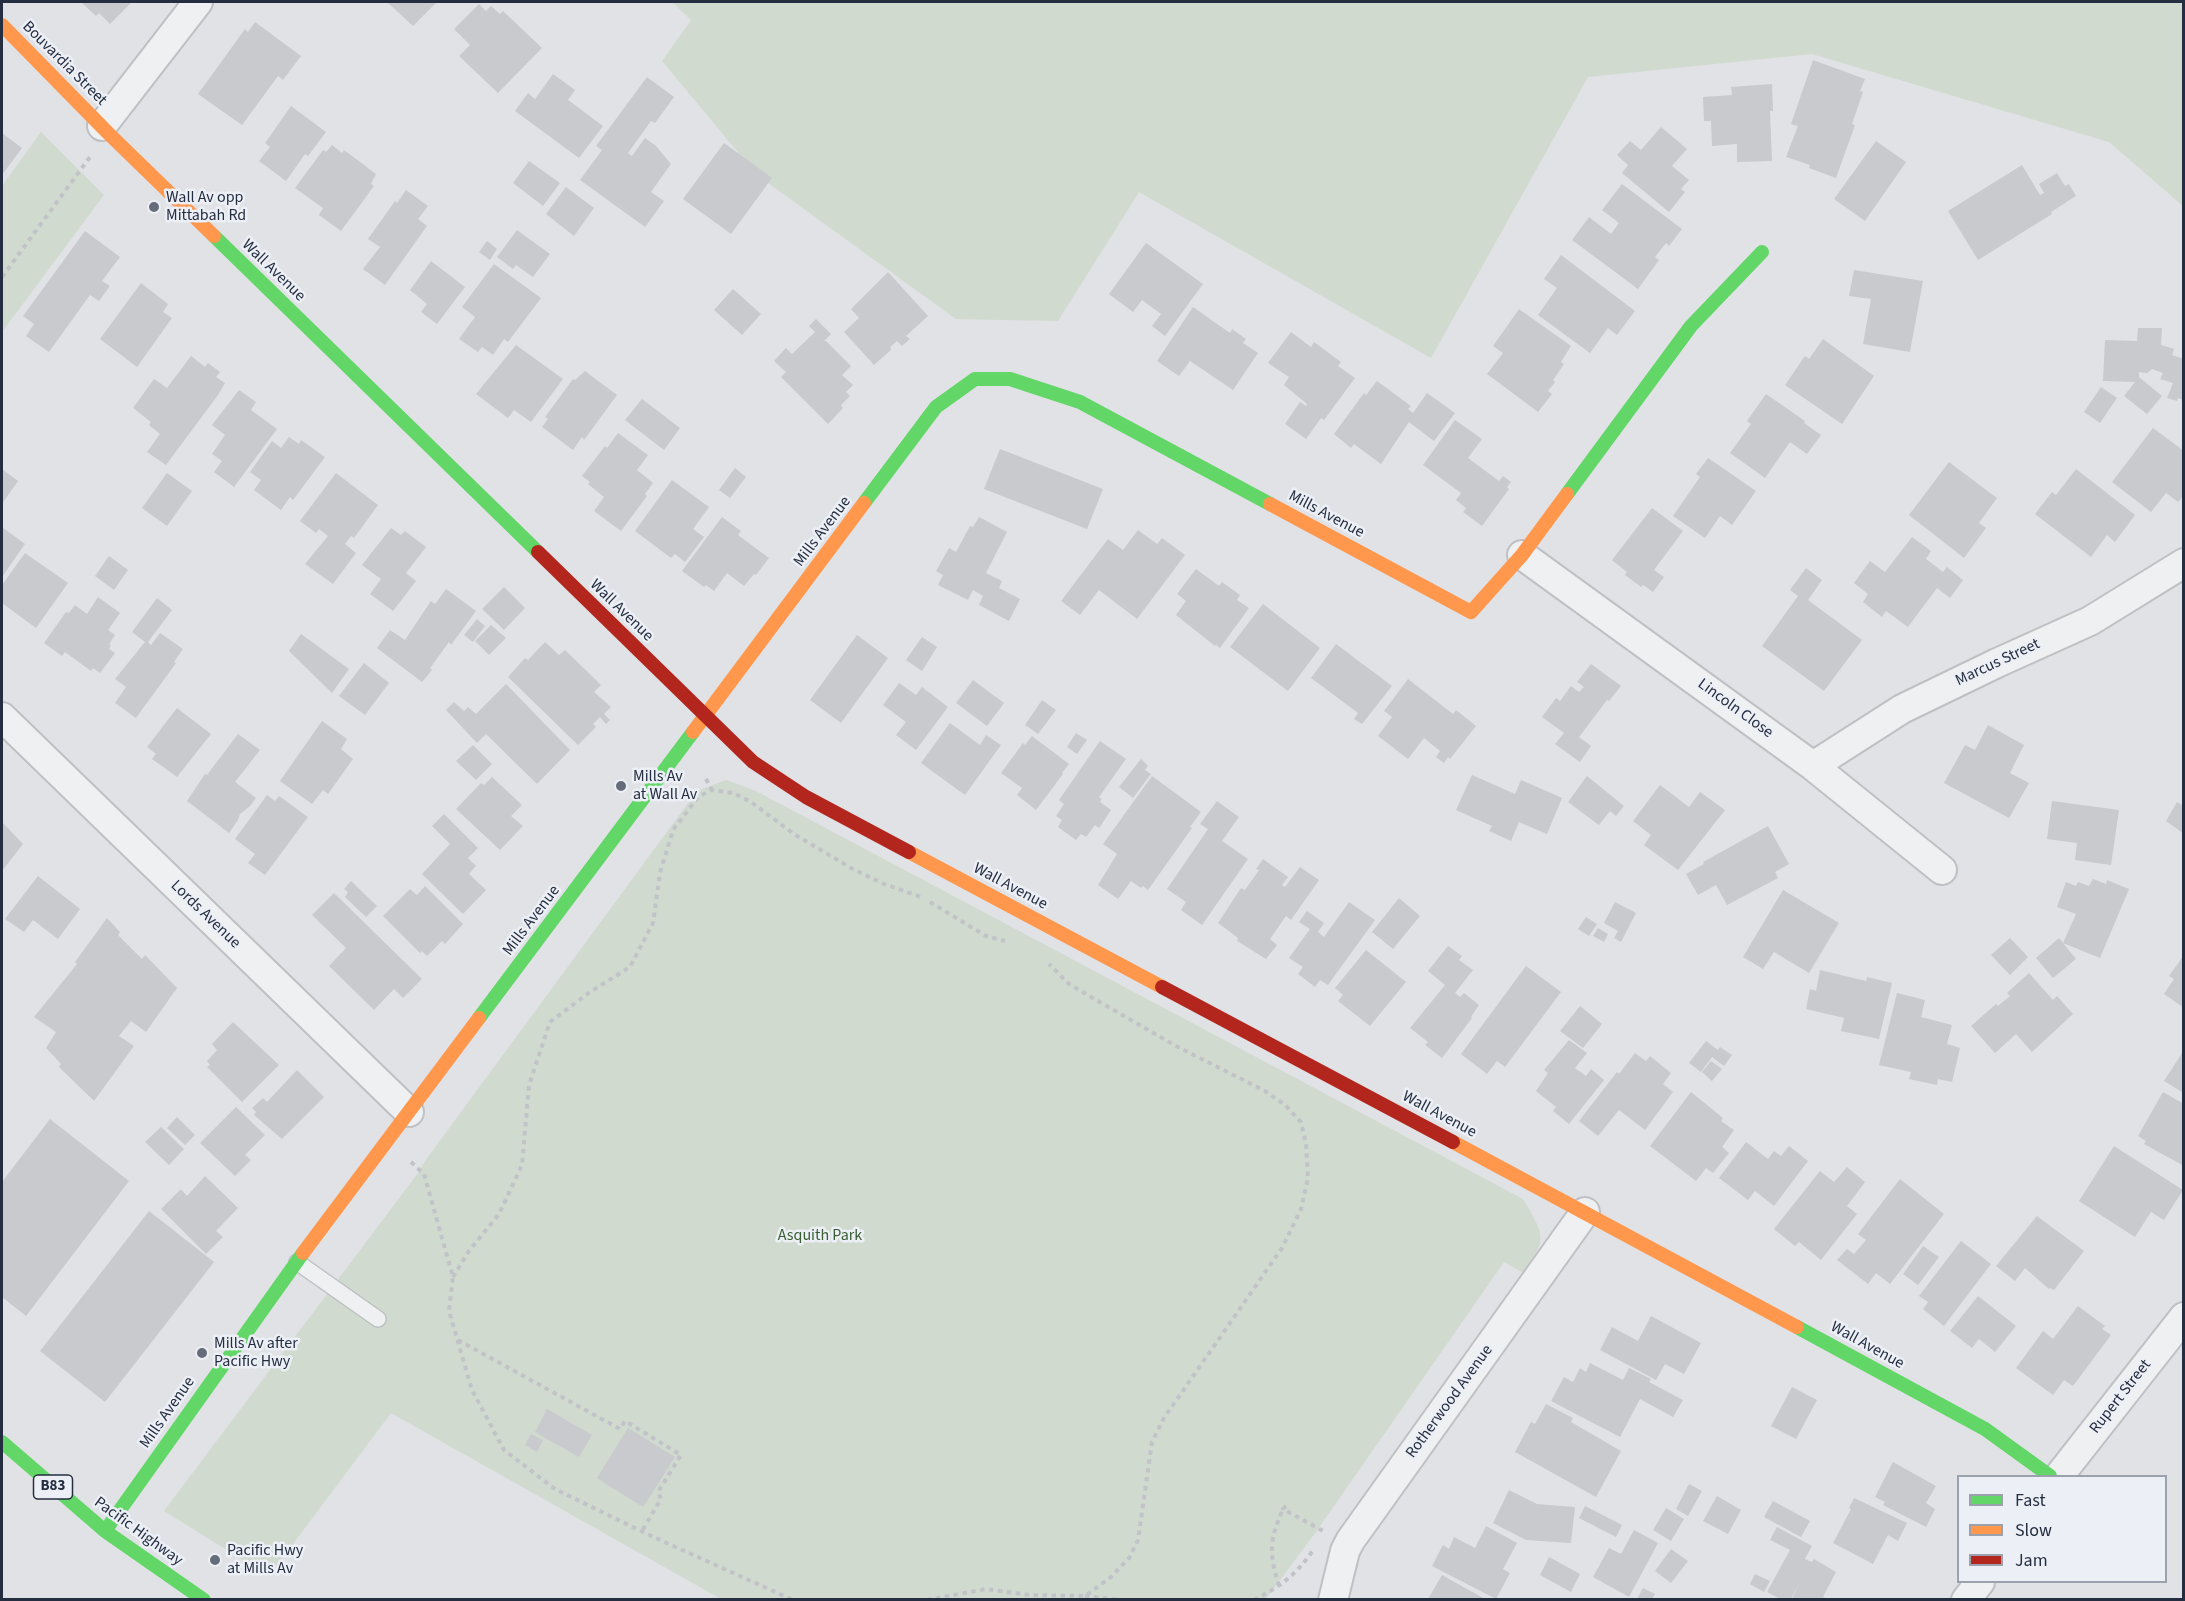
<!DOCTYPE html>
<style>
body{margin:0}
#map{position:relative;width:2185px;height:1601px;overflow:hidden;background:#e0e2e5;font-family:"Source Sans 3",sans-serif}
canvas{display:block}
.frame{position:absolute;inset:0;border:3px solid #252e40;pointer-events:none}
.legend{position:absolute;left:1957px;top:1475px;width:210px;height:108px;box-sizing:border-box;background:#ecf0f6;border:2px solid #9ca2ad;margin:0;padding:8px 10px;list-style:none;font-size:18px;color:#252e40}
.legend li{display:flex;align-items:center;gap:12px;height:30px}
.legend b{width:30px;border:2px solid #9ca2ad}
</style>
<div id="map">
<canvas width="2185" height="1601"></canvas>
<div class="frame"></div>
<ul class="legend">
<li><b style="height:8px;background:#63d668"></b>Fast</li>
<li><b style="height:8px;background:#ff974d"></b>Slow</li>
<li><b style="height:8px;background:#b3261e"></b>Jam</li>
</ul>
</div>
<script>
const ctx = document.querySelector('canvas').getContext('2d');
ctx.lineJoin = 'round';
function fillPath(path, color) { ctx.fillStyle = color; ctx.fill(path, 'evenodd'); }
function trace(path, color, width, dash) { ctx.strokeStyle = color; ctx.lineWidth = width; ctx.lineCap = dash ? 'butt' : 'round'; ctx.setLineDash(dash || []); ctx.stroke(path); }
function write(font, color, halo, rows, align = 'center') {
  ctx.font = font + ' "Source Sans 3",sans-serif'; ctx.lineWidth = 5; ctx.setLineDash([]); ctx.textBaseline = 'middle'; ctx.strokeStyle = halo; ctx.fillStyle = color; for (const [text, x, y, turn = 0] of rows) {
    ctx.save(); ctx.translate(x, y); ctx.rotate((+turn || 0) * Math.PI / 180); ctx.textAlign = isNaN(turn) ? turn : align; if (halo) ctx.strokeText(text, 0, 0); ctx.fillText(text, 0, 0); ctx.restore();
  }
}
fillPath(new Path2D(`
 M672,2h1511v204l-74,-64 -297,-88 -224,23 -157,281 -292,-166 -81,129 -102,-2 -199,-144 -95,-114 29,-41z
 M41,132l63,63 -102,137v-146z
 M726,780l30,11 767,408c21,36 26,40 -1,73l-18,-10 -186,267 -52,70h-545l-330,-186 -122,163 -105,-65 254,-338 7,-12 272,-370z`), '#d0dacf');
fillPath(new Path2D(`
 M81,2h51l-22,22 -11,-11 -3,3z
 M387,2h50l-24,24z
 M479,4l7,7 5,-5 9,8 3,-3 39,37 -44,45 -39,-37 11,-11 -16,-16z
 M255,22l46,34 -18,24 -5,-4 -36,49 -44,-31 47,-65 3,3z
 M1813,60l52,19 -5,12 3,1 -11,32 3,1 -19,53 -27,-10 1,-3 -24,-8 12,-31 -7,-2z
 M553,74l22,16 -7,10 35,26 -24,32 -64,-47 13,-18 7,6z
 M647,77l27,20 -19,26 -4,-2 -23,32 4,3 13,-18 11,8 15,18 -20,28 13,9 -19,26 -65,-47 22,-30 -6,-4z
 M1772,84l1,27h-3l2,50 -35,1v-18l-25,2 -1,-25h-7l-1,-24 29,-2 -1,-8z
 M291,106l35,26 -18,24 -3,-2 -19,27 -27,-20 11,-14 -5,-4z
 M1661,127l26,22 -15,17 17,14 -8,9 4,3 -16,20 -47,-39 6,-8 -11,-10 13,-14 11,9z
 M2,133l20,15 -20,27z
 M1876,141l30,21 -41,59 -31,-22z
 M724,143l48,35 -41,56 -48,-35z
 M332,145l10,8 2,-3 32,24 -5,10 3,2 -33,45 -22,-16 4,-7 -28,-20 28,-38 3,2z
 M529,161l31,22 -17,23 -30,-23z
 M2022,165l18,30 4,-2 -5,-9 18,-11 8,13 4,-2 7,12 -25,16 1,2 -74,46 -30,-49z
 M1622,184l60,45 -13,17 -3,-3 -11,14 4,3 -21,29 -66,-49 17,-23 22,17 8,-11 -17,-13z
 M566,187l28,21 -20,28 -28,-22z
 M406,190l22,16 -10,13 9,7 -42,59 -22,-16 17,-22 -12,-8 27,-38 2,2z
 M517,230l33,24 -17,23 -17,-12 -3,4 -16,-12z
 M85,231l35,26 -18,24 8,5 -11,15 -9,-6 -41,57 -23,-16 8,-12 -11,-8z
 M487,241l10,8 -7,11 -11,-8z
 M1146,243l57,41 -38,52 -13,-10 9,-12 -19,-14 -9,12 -24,-18z
 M1561,255l74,56 -18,24 -9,-7 -18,25 -52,-38 19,-27 -13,-9z
 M431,261l34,26 -28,37 -16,-12 6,-8 -17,-14z
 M494,264l47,34 -33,44 -4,-3 -11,16 -11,-8 -4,5 -19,-13 16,-22 -13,-10z
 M1854,270l69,11 -13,71 -47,-8 8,-45 -22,-3z
 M888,272l40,44 -22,20 4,3 -8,7 -5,-5 -7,6 1,3 -17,15 -30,-33 15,-14 -8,-9z
 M141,283l27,21 -5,8 9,6 -35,49 -37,-28z
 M733,289l28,25 -19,21 -28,-25z
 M1193,307l37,26 2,-4 14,10 -3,4 15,10 -25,37 -43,-29 -11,15 -22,-15z
 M1519,309l52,37 -10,16 3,2 -11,16 2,2 -7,9 4,3 -14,18 -51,-38 16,-21 -10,-7z
 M816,319l15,15 -7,7h2l25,25 -9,9 11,10 -7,7 4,4 -9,9 2,3 -15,16 -47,-47 5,-5 -12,-11 12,-13 6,6 23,-22 -6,-6z
 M2138,328h24l-1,17 13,4 -2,6 12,4v41l-6,-2 -1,3 -10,-3 6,-15 -13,-4 3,-6 -11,-4 -5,4 -8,-1v5l23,19 -15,18 -23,-18 11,-14 -32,-1 2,-41 32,1z
 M1291,332l20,15 3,-5 27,20 -3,4 17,12 -31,42 -3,-2 -15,21 -21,-15 15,-22 6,4 1,-2 -23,-19 5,-8 -21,-14z
 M1823,339l51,37 -32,48 -57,-39 20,-29 4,3z
 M516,345l47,34 -32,43 -17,-12 -6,8 -32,-24z
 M191,356l14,11 3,-4 12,9 -4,5 9,6 -7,12 -52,70 -19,-13 13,-18 -11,-9 2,-3 -18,-14 21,-29 13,9z
 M585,371l32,24 -33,45 -2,-3 -9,13 -31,-23 6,-8 -3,-2 28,-38 2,1z
 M1377,381l34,25 -3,3 5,4 14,-20 28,20 -21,28 -25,-19 -28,42 -27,-20 -3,4 -17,-14 30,-41 2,2z
 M2101,387l16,11 -17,25 -16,-11z
 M239,390l17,12 -5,8 26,19 -43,58 -20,-15 8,-11 -10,-7 13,-19 -13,-10z
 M1766,394l39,27 -1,2 17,12 -14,19 -17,-12 -25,36 -35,-25 21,-29 -4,-3z
 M642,399l38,29 -16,22 -39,-30z
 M1455,420l27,19 -14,19 31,23 4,-5 8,6 -4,5 2,2 -27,37 -19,-14 3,-4 -10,-8 5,-7 -38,-28z
 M2153,428l31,23v44l-6,7 -12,-9 -15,19 -39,-30z
 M618,433l30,22 -11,15 16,13 -8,11 2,2 -26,35 -27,-20 10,-14 -16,-13 2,-2 -8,-6 23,-30 2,2z
 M289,437l10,7 2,-4 24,17 -32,43 -3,-3 -9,13 -27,-20 7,-10 -11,-8 22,-31 9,7z
 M1000,449l103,40 -16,40 -103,-40z
 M1708,458l48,33 -24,34 -12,-9 -15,22 -32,-22 27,-39 -4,-3z
 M1949,462l48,36 -18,25 7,5 -22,30 -55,-43z
 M735,468l11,9 -16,21 -11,-8z
 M2,469l16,12 -16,23z
 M2076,469l59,46 -20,27 -8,-7 -16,22 -56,-43 17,-22 4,3z
 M167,473l25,18 -25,35 -25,-18z
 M336,473l42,32 -24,33 -3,-2 -6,8 11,9 -23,31 -28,-20 23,-28 -9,-7 -3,4 -16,-12z
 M672,480l37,27 -16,22 11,8 -19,25 -10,-8 -4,4 -36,-27z
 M1652,508l31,23 -29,39 10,7 -11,15 -10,-7 -2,2 -16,-12 2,-3 -15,-12z
 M722,517l19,14 -3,4 31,23 -13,17 -2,-1 -10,12 -17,-13 -13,18 -8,-6 -2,2 -22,-16z
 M979,517l28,15 -21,41 16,8 -3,7 21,11 -11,22 -30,-16 4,-9 -10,-6 -5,10 -30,-15 5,-10 -7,-4 13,-23 7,4 14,-26 3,1z
 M2,527l23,17 -23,33z
 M391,528l10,7 4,-4 21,16 -20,26 10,8 -23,30 -23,-17 11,-15 -19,-14z
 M1138,530l19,14 5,-6 23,17 -48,64 -38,-29 -19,25 -19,-14 47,-62 15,11z
 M1912,537l19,14 -5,8 17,13 4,-5 16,13 -13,18 -13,-10 -29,39 -22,-16 -4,6 -19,-15 5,-8 -14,-11 16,-22 15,11z
 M25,553l43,30 -32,45 -34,-25v-18z
 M109,556l19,14 -14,20 -19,-14z
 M1806,568l16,12 -14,20 54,40 -38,51 -62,-45 36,-50 -8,-6z
 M1196,569l23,17 3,-4 18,13 -3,5 12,8 -29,40 -4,-3 -1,1 -39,-31 10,-14 -9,-7z
 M504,587l21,21 -21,22 -22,-21z
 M446,589l30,22 -25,34 -2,-3 -19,26 2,2 -10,12 -45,-34 13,-18 15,10 26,-39 4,3z
 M98,597l22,16 -12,17 7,5 -6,9 2,1 -2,4 6,4 -15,20 -7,-5 -2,3 -26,-19 -3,4 -18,-13 22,-31 3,1 6,-8 12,9z
 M157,598l15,12 -24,32 3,3 9,-12 23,16 -9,13 2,1 -40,55 -21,-15 11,-16 -11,-8 30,-37 -13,-10z
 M1263,604l57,44 -32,43 -58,-44z
 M477,619l8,7 -12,16 -9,-7z
 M491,625l15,13 -17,17 -14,-14z
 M301,634l48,35 -17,24 -43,-42z
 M857,635l31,23 -47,65 -31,-23z
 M922,637l15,10 -15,24 -16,-11z
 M545,642l14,13 6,-5 36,35 -7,7 17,15 -7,7 6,6 -4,4 -6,-7 -7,7 3,3 -18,18 -70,-68 17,-19 3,2z
 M1336,644l56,42 -30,38 -8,-5 4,-6 -47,-35z
 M364,663l25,20 -24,32 -26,-19z
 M1591,664l30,22 -12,15 -2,-1 -28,37 12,9 -11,16 -25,-18 9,-11 -22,-16 14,-19 4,3 11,-15 8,6 5,-5 -7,-5z
 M1408,679l45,35 3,-4 20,16 -26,33 -2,-2 -4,6 -8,-6 4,-6 -16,-13 -16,21 -30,-23 14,-19 -8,-6z
 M973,680l31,23 -17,23 -31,-23z
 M899,683l17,12 6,-8 26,20 -32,43 -20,-15 10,-13 -23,-17z
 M506,684l64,66 -33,34 -51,-50 -9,9 -31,-33 8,-8 10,9 4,-4 8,7z
 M1042,700l14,10 -18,24 -13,-9z
 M177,708l34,26 -34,43 -25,-18 4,-5 -9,-7z
 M322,721l25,18 -6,10 12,10 -25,35 -5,-4 -11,14 -32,-23z
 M950,723l30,22 6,-10 15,10 -36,50 -44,-32z
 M1988,725l36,20 -14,28 19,10 -20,35 -65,-35 21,-38 10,5z
 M1076,733l11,7 -10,14 -10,-7z
 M238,734l22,16 -25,32 21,16 -6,8 -10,8 -2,6 -9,13 -42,-32 18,-27 2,1z
 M1032,736l37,28 -7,9 1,1 -27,36 -19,-15 5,-7 -21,-15 22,-30 2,2z
 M1100,741l26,18 -27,38 3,2 -2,3 11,8 -12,18 -4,-3 -9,12 -5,-3 -5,6 -18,-13 4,-7 -6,-4 8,-12 -5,-4z
 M473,745l19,19 -16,16 -20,-19z
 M1141,759l7,7 -3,4 6,4 -18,24 -14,-11z
 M1472,775l43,19 6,-14 41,18 -15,36 -28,-12 -8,19 -22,-10 3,-5 -36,-16z
 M1152,776l49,36 -11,15 2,1 -44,62 -5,-4 -2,2 -10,-7 -13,18 -20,-14 19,-31 -14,-10z
 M1587,776l37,30 -8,10 -6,-5 -11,14 -31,-23z
 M492,777l30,28 -11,11 12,10 -23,24 -44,-41 25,-26 3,2z
 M1660,785l29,22 11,-15 25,18 -47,60 -34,-25 7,-10 -18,-14z
 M267,795l8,6 4,-5 29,21 -43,58 -17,-12 7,-9 -20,-15z
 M1217,801l22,16 -17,24 26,18 -46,66 -21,-15 5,-8 -19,-13 41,-60 -8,-5z
 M2052,801l67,9 -8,55 -36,-5 2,-17 -30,-4z
 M2177,802l7,4v28l-18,-13z
 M444,814l34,34 -10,10 8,8 -7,8 17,16 -23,24 -41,-40 28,-30 -18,-18z
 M2,822l21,22 -21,27z
 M1768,826l21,38 -14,8 3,6 -51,27 -11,-20 -18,10 -12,-21 18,-10 -1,-2z
 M1263,859l25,18 -6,8 3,2 15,-20 19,13 -28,40 -5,-4 -16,23 7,6 -11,14 -29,-18 1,-3 -20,-15 23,-35 4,2 14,-20 -3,-1z
 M38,876l42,33 -22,30 -25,-19 -9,12 -19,-13z
 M2093,879l13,5 1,-4 22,9 -29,69 -37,-15 13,-29 -19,-7 9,-25 10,4 2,-4 11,4z
 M351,881l26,25 -11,11 -21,-20 3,-5 -4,-3z
 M425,886l38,38 -18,20 -3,-3 -15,15 -5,-5 -2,2 -37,-37 27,-27 7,6z
 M1783,890l56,33 -30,50 -35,-21 -11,17 -20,-12z
 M334,893l88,86 -19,19 -9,-9 -20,21 -45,-44 17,-18 -34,-33z
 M1399,898l21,18 -27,33 -21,-17z
 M1349,902l26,18 -47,65 -8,-5 -5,7 -17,-13 5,-7 -14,-9 21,-29 -11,-7 8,-11 17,12 -6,9 6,5z
 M1615,902l21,11 -15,29 -7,-4 4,-7 -14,-8z
 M1586,917l11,7 -8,12 -11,-7z
 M107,918l13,14 -2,3 24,24 3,-4 32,33 -31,44 -15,-11 -12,15 15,10 -40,55 -35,-34 2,-3 -15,-16 10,-16 -22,-15 43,-53 -2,-2z
 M1598,928l10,6 -4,8 -11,-6z
 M2010,938l18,19 -18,18 -19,-20z
 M2059,938l17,21 -23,19 -17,-20z
 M1448,946l14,10 -3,4 14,10 -18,23 5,4 4,-4 15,12 -8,12 1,1 -30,40 -17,-13 3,-3 -18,-14 35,-43 -17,-14z
 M1366,950l40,32 -36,44 -32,-25 5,-6 -8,-7z
 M2184,955v53l-20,-14 10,-15 -5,-3z
 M1526,966l35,26 -56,75 -8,-6 -10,13 -26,-20z
 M1820,970l46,11 1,-4 25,6 -13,56 -38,-8 3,-13 -38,-9 4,-20 6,2z
 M2029,973l24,27 4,-4 16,18 -41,38 -16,-18 -21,19 -24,-27 25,-22 2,2 12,-10 -3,-3z
 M1897,993l28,7 -4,17 31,8 -5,19 13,4 -8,34 -14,-3 -1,6 -28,-6 2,-7 -32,-7z
 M1580,1006l22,18 -19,24 -23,-17z
 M233,1022l46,43 -37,37 -35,-35 3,-2 -3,-4 10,-11 -5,-6z
 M1569,1040l18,13 -12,15 11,8 5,-7 13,11 -35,44 -16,-13 3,-4 -20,-16 12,-18 -4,-3z
 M1706,1041l12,9 2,-3 12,8 -8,11 -12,-9 -11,15 -12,-9z
 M2184,1050v43l-20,-12z
 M1635,1053l11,8 4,-5 21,17 -8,11 10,8 -28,38 -26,-20 -21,26 -19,-15 38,-49 2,2z
 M1711,1061l11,8 -10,12 -10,-9z
 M297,1070l27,27 -42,42 -28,-24 2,-3 -4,-4 11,-10 4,4z
 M1691,1092l32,26 -2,3 13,9 -12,17 7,6 -16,20 -7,-5 -10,13 -46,-35z
 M2163,1092l21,12v62l-40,-22 2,-3 -8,-5z
 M236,1107l29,28 -20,20 6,5 -16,16 -35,-33z
 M177,1117l18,18 -10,10 -18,-17z
 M50,1119l79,62 -103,135 -24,-19v-115z
 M161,1127l23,22 -15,16 -24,-23z
 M1746,1142l22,17 6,-8 7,5 8,-10 19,15 -34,45 -19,-15 -7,9 -29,-22z
 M2114,1146l69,44 -19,30 -13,-8 -16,25 -56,-36z
 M1847,1167l18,15 -18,24 10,8 -36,46 -22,-18 -4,4 -21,-17 46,-58 14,11z
 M205,1176l33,32 -22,23 7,6 -17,17 -45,-45 20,-20 6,7z
 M1900,1179l44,35 -54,70 -14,-11 -8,11 -31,-24 10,-11 7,5 12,-14 -8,-6z
 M149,1211l65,51 -109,140 -65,-51z
 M2037,1216l47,35 -30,39 -4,-2 -1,1 -24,-21 -10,13 -19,-15z
 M1961,1241l30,23 -47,62 -21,-17 5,-7 -9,-6z
 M1923,1246l16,11 -21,28 -15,-11z
 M1978,1296l38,30 -21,26 -16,-13 -7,9 -22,-17z
 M2078,1306l27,20 -3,3 9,6 -38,51 -9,-6 -11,15 -37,-27 27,-37 10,8z
 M1651,1316l50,27 -17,31 -19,-10 -9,16 -56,-30 12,-23 26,14z
 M1590,1363l33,17 6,-12 22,11 -2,3 34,18 -10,17 -33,-18 -20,38 -69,-36 13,-24 9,5 7,-14 6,4z
 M1792,1387l25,13 -21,39 -25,-13z
 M1546,1404l27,14 -2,4 50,29 -25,46 -81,-45 16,-30 4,2z
 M547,1409l45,26 -13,22 -44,-25z
 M628,1428l47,29 -32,50 -46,-29z
 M531,1434l12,6 -6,12 -12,-7z
 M1893,1462l43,24 -10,17 9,6 -9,18 -43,-22 2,-3 -10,-5z
 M1689,1484l13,7 -14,25 -12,-7z
 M1509,1490l28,14 38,3 -4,36 -45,-3 -33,-17z
 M1717,1496l24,14 -13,24 -25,-13z
 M1854,1498l53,25 -9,18 -10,-6 -15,29 -40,-21 18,-34 -2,-1z
 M1773,1501l37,20 -9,16 -37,-20z
 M1585,1506l37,19 -6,12 -37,-19z
 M1666,1508l18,11 -13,22 -18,-11z
 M1486,1526l31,17 -14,26 7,4 -14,26 -64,-33 11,-21 6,4 5,-12 21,11z
 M1777,1527l35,19 -7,13 7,3 2,-3 22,13 -13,25 5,2h-36l7,-15 -8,15h-11l-13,-7 23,-42 -20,-10z
 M1634,1530l24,13 -29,54 -36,-20 16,-29 12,6z
 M1671,1549l17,12 -17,22 -16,-12z
 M1549,1557l31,17 -9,18 -31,-17z
 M1755,1574l15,7 -6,11 -14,-8z
 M1442,1575l43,24h-57z
 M1643,1588l12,6 -3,5h-15z`), '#c8cace');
const lane = new Path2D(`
 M297,1262l81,57`);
const street = new Path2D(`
 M102,126l96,-124
 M1522,555l291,211 129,104
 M2,717l407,395
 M1813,766l89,-57 95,-46 93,-42 94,-58
 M2059,1476l125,-159
 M1333,1600l12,-49 5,-10 235,-329
 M1966,1600l14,-18`);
trace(lane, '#bec0c3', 18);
trace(street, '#bec0c3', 32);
trace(new Path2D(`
 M2,277l88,-120
 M706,779l6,11
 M930,902l56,34 19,5
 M411,1162l13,12 29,103 -4,34 23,79 32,60 51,39 92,45 146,66
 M453,1277l16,-26 30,-37 23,-49 7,-80 21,-63 40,-30 40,-25 23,-44 7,-50 13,-43 25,-33 14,-7 21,3 18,9 43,32 57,34 33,16 40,14
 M458,1340l162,89 5,-8 56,34 -23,37 3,7 -19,32
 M1286,1506l-3,3 40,22
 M1279,1586c-10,-33 -10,-45 4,-77
 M1085,1596l35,4
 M927,1600l59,-11 43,6 56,1 26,-19 18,-19 9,-18 14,-98 12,-24 118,-170 19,-39 7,-31 -2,-34 -5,-22 -16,-17 -20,-14 -89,-45 -66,-38 -41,-24 -20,-20
 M1254,1600c27,-14 42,-25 60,-51`), '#c2c3c8', 4, [4.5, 4.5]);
trace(lane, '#eff0f2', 15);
trace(street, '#eff0f2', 28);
trace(new Path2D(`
 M214,236l324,316
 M1567,494l124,-168 71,-74
 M864,503l72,-96 39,-28h35l70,23 190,102
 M479,1018l214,-286
 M1797,1327l188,102 65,47
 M2,1442l103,89 99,69
 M105,1531l198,-278`), '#63d668', 14);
trace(new Path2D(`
 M2,25l106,108 106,103
 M1270,504l201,108 51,-57 45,-61
 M693,732l171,-229
 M909,852l253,135
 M1453,1142l344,185
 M303,1253l176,-235`), '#ff974d', 14);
trace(new Path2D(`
 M538,552l215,210 53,35 103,55
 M1162,987l291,155`), '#b3261e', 14);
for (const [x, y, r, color] of [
 [154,207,6,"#666d7a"],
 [621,786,6,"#666d7a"],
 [202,1353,6,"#666d7a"],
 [215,1560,6,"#666d7a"]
]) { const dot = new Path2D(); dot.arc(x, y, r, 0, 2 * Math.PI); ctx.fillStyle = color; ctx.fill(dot); trace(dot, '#ecf0f6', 2); }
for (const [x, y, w] of [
 [53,1487,39]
]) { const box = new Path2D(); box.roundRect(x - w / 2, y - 12, w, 24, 4.5); ctx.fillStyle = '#ecf0f6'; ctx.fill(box); trace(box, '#252e40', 1.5); }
write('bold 15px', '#252e40', null, [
 ["B83",53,1487]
]);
write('16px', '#252e40', '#ecf0f6', [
 ["Bouvardia Street",64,64,45],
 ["Wall Avenue",273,271,44],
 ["Mills Avenue",1326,515,28],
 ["Mills Avenue",823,532,-53],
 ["Wall Avenue",621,611,44],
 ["Marcus Street",1998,663,-25],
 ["Lincoln Close",1735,709,36],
 ["Wall Avenue",1010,887,28],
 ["Lords Avenue",205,915,44],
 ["Mills Avenue",532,921,-53],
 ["Wall Avenue",1439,1115,28],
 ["Wall Avenue",1867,1346,29],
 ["Rupert Street",2121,1397,-52],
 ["Rotherwood Avenue",1450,1402,-54],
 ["Mills Avenue",168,1413,-55],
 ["Pacific Highway",138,1532,36]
]);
write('16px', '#252e40', '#ecf0f6', [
 ["Wall Av opp",166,198],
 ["Mittabah Rd",166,216],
 ["Mills Av",633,777],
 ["at Wall Av",633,795],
 ["Mills Av after",214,1344],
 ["Pacific Hwy",214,1362],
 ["Pacific Hwy",227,1551],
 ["at Mills Av",227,1569]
], 'left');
write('16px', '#385d31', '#ecf0f6', [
 ["Asquith Park",820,1236]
]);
</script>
